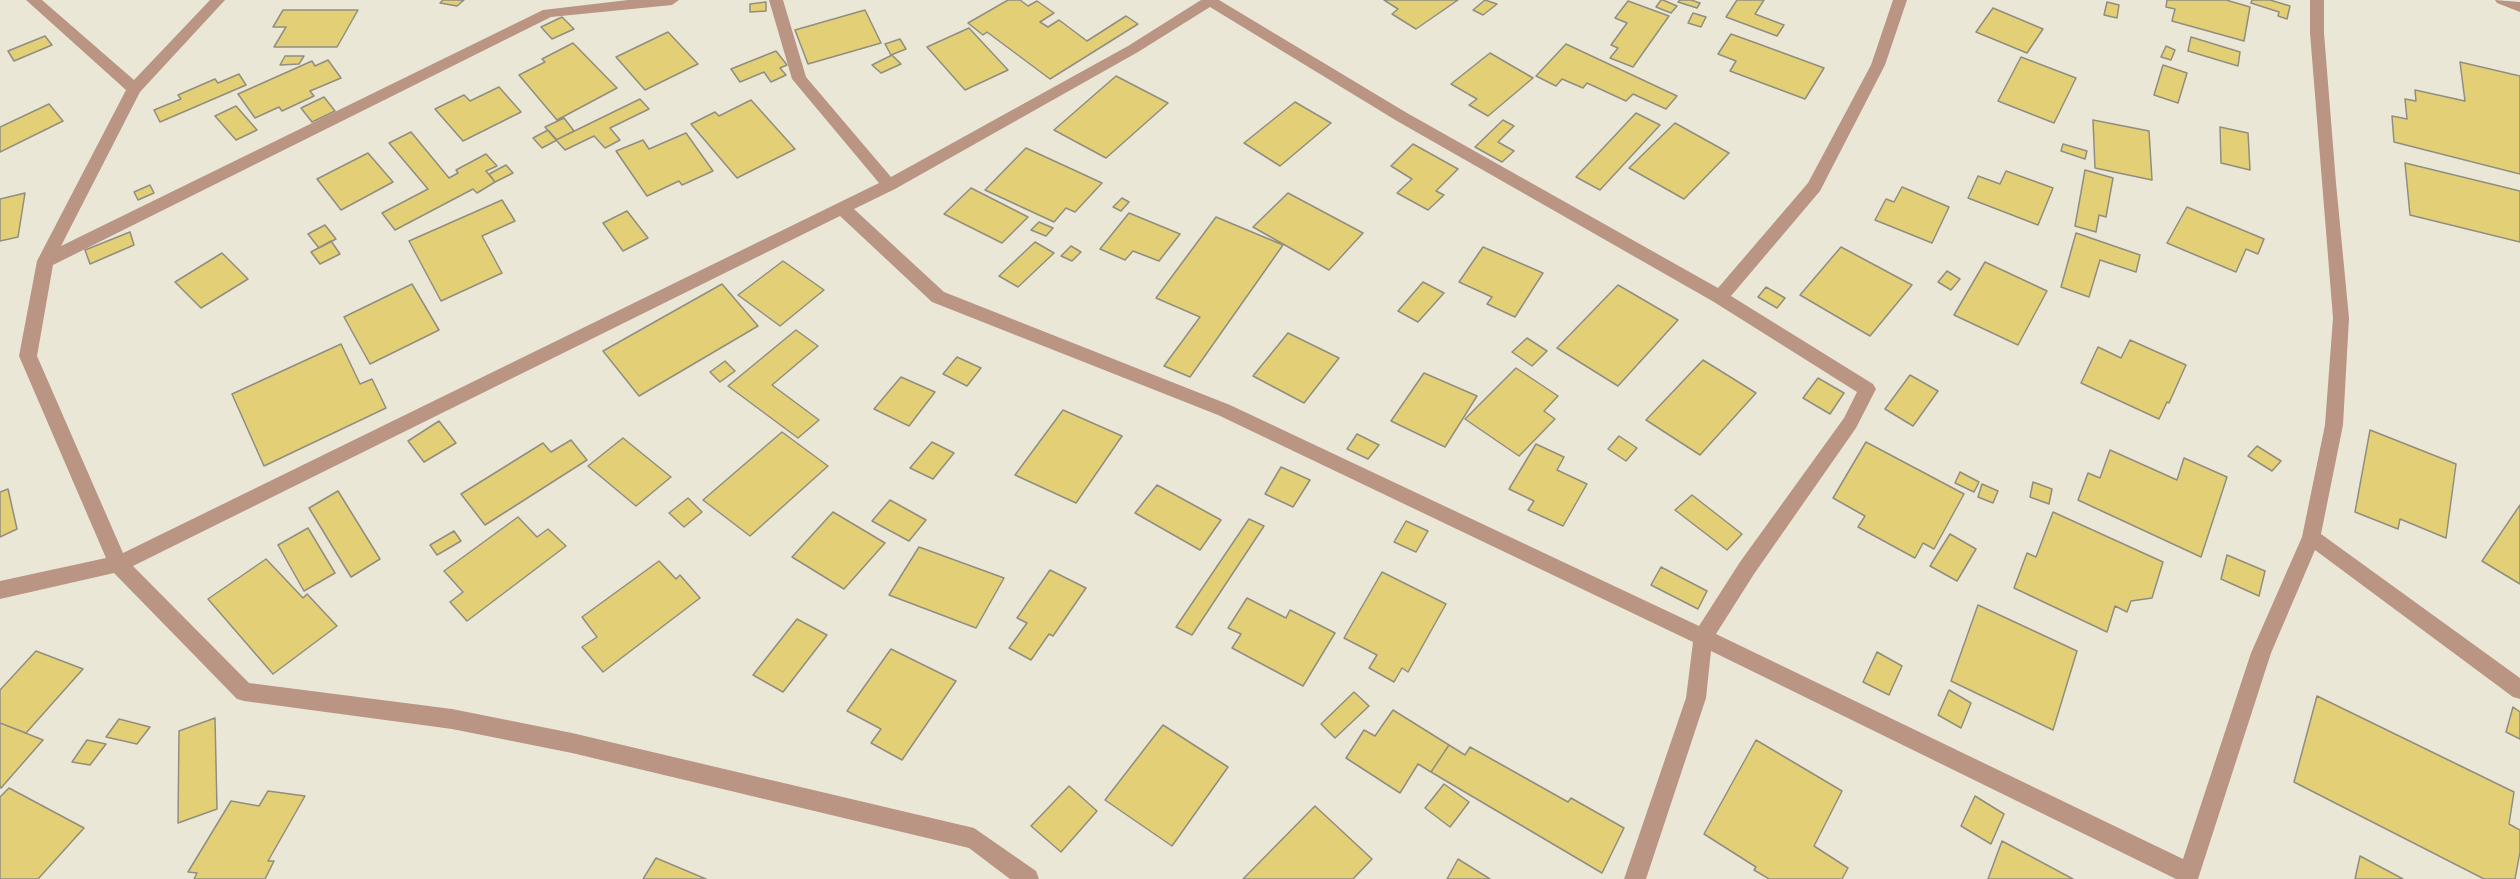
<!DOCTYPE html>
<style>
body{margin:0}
canvas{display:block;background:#eae7d7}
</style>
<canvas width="2520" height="879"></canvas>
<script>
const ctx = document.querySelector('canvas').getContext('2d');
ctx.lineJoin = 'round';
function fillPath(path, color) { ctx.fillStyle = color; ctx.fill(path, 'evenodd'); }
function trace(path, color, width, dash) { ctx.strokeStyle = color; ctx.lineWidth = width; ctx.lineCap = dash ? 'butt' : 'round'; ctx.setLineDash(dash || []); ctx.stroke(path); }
const building = new Path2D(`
 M443,0h21l-7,6 -17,-3z
 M1008,0h12l8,6 9,-5 17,12 -14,9 8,5 11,-7 28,21 39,-25 12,8 -88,55 -63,-47 -4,3 -15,-12z
 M1384,0h74l-42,29 -24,-15 6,-5z
 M1485,0l12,4 -14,11 -10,-5z
 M1661,0h2l14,6 -6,7 -15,-6z
 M1680,0h11l9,3 -3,5 -19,-6z
 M1737,0h27l-9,14 29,11 -7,11 -51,-19z
 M2167,0h59l24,7 -6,34 -72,-20 3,-12 -9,-2z
 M2252,0h18l20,6 -3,13 -9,-3 1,-4 -28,-9z
 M1628,1l41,15 -36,51 -23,-9 8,-10 -7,-3 16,-22 -12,-5z
 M766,2v9l-16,1v-8z
 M2107,2l12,3 -2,13 -13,-3z
 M1993,8l50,21 -16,24 -51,-21z
 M283,10h75l-21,37h-63l12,-20h-13z
 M865,10l16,33 -73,21 -13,-34z
 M1693,13l13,4 -5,10 -13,-4z
 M562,17l12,12 -22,10 -11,-12z
 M969,28l39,42 -43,20 -38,-43z
 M668,32l30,32 -53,26 -29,-33z
 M1731,34l25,9 68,25 -19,31 -75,-28 6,-10 -18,-7z
 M45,36l7,9 -38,16 -6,-10z
 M2191,37l49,15 -2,14 -50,-15z
 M900,39l6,10 -15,6 -6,-11z
 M573,43l44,45 -60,32 -38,-45 26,-13 -3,-3z
 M1566,44l111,52 -11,13 -33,-15 -7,7 -39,-18 -4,5 -21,-9 -6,7 -20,-10z
 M2166,46l9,4 -4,10 -10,-3z
 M776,51l11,14 -7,3 6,7 -15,7 -7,-10 -24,10 -9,-13z
 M1490,53l43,25 -45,38 -19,-11 8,-6 -26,-15z
 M892,55l9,9 -20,9 -9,-8z
 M285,56h19l-5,8 -19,1z
 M2021,57l55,21 -22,45 -56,-22z
 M328,60l13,18 -31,13 4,5 -32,15 -3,-4 -24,11 -17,-24 74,-33 3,5z
 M2460,62l60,14v98l-126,-32 -2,-26 15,3 -2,-20 11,2 -1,-11 50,11z
 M2163,65l24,8 -9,30 -24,-8z
 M239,74l7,11 -86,37 -6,-12 27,-11 -3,-4 37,-16 3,4z
 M1116,76l52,27 -62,55 -52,-28z
 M499,87l22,25 -58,29 -28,-32 29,-14 6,6z
 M324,97l11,14 -23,11 -11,-14z
 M640,99l9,10 -39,19 10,12 -15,8 -11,-12 -29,14 -9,-10z
 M751,100l44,49 -58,29 -46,-54 24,-12 4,4z
 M1295,102l36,21 -51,43 -36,-23z
 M49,104l14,17 -63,31v-25z
 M236,106l21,24 -21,10 -21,-24z
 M1636,113l24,12 -60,65 -24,-13z
 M564,118l10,13 -18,9 -11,-13z
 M1503,120l11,6 -16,16 16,9 -12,11 -27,-15z
 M2093,120l56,11 3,49 -57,-12z
 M1675,123l54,30 -45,46 -55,-31z
 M2220,127l28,6 2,37 -29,-7z
 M548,130l9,10 -15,8 -9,-10z
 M411,132l38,46 9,-5 -2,-3 30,-16 11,12 -11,5 9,11 -18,11 -4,-4 -78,41 -13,-17 46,-24 -39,-46z
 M686,133l27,38 -31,14 -3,-4 -32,15 -31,-45 27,-11 6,9z
 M1413,144l45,25 -22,22 8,4 -16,15 -31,-17 15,-14 -21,-13z
 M2063,144l24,7 -2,8 -24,-8z
 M1026,148l76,35 -27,29 -9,-4 -12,14 -69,-32z
 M368,153l25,29 -52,28 -24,-31z
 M2405,163l115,28v51l-110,-27z
 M506,165l7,8 -18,9 -6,-8z
 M2085,170l28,8 -7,39 -7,-2 -3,17 -21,-6z
 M2006,171l47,17 -15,37 -70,-27 10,-22 22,8z
 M150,185l4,8 -16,7 -4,-8z
 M1902,187l47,20 -17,36 -57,-23 11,-21 8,3z
 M971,188l57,29 -26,26 -58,-29z
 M25,193l-7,44 -18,4v-42z
 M1288,193l75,40 -34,37 -76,-43z
 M1122,198l7,4 -8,9 -8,-4z
 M502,200l13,21 -33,15 20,37 -61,28 -32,-60z
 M2187,207l77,32 -6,15 -12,-5 -10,23 -69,-29z
 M627,211l21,27 -25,13 -20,-28z
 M1129,213l51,21 -21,27 -26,-10 -8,9 -25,-11z
 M1216,217l67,28 -93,132 -26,-11 36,-49 -44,-19z
 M1039,222l14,6 -7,8 -15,-6z
 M325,225l11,14 -17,9 -11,-14z
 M130,232l4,13 -44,19 -5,-14z
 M2076,233l64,22 -4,17 -36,-12 -11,37 -28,-10z
 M331,241l9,13 -20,10 -9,-12z
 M1035,242l19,11 -36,34 -19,-11z
 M1071,246l10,6 -9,9 -11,-5z
 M1483,247l60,26 -28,44 -28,-13 5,-7 -33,-15z
 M1841,247l71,38 -42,51 -70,-41z
 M222,253l26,26 -47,29 -26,-26z
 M783,261l41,29 -44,36 -42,-31z
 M1985,262l62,29 -29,54 -64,-30z
 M1947,271l13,8 -9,11 -13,-8z
 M1423,282l21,11 -26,29 -20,-11z
 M412,284l27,46 -69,34 -26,-47z
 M722,284l36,42 -119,70 -36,-45z
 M1618,285l60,35 -60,66 -61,-38z
 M1766,287l19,11 -8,10 -19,-11z
 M796,330l22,16 -46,39 47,35 -21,18 -70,-52z
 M1288,333l51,25 -35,45 -51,-27z
 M1527,338l20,13 -15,15 -20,-14z
 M2130,340l56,25 -17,38 -2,-1 -8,17 -78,-36 17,-36 23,11z
 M341,344l19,40 12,-5 14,29 -122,58 -32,-72z
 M957,357l24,11 -14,18 -24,-12z
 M1703,360l53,33 -56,62 -54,-35z
 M725,361l10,10 -15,11 -10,-10z
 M1516,368l42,28 -14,15 11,8 -36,37 -54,-37z
 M1424,373l53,23 -32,51 -54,-26z
 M1910,375l28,16 -25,35 -28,-17z
 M901,377l34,15 -26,34 -35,-17z
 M1818,378l26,15 -14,21 -27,-16z
 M1063,410l59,26 -46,67 -61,-28z
 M439,421l17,22 -32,19 -16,-21z
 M2370,430l86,34 -10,74 -46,-19 -2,10 -43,-17z
 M782,432l46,34 -78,70 -47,-36z
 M1357,434l22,11 -11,14 -21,-10z
 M1619,436l18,12 -11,13 -18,-12z
 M623,438l48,39 -35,29 -48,-40z
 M571,440l16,20 -102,65 -24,-31 82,-51 8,9z
 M932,442l22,11 -21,26 -23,-11z
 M1866,442l98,52 -30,55 -11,-6 -8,15 -57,-31 7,-11 -32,-18z
 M1536,444l28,13 -7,13 30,14 -24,42 -35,-16 6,-9 -25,-12z
 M2257,446l24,15 -9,10 -24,-15z
 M2110,450l67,30 7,-22 43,19 -26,80 -123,-57 10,-27 12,5z
 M1281,467l29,13 -17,27 -28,-13z
 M1960,472l19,10 -5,10 -19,-9z
 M2033,482l19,7 -3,15 -19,-7z
 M1982,484l16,7 -5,12 -15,-6z
 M1157,485l64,35 -21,30 -65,-37z
 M8,489l9,40 -17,8v-45z
 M338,491l42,68 -29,18 -42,-69z
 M1692,495l50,39 -15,16 -52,-40z
 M688,498l14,14 -18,15 -15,-14z
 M890,500l36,20 -17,21 -37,-20z
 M2520,505v79l-38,-23z
 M833,512l52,31 -41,46 -52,-32z
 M2053,512l110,50 -11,36 -21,3 -4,11 -12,-6 -8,26 -93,-44 13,-35 9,4z
 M518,517l19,20 11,-8 18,17 -99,75 -17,-19 13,-10 -19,-21z
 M1249,519l15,7 -72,109 -16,-8z
 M1406,521l22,10 -12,21 -22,-10z
 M308,528l27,45 -31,18 -26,-46z
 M454,531l7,10 -24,14 -7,-10z
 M1950,534l26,15 -19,32 -27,-15z
 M919,547l85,31 -28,50 -87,-33z
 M2227,555l38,16 -6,25 -38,-17z
 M266,559l37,39 4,-4 30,32 -64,48 -65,-75z
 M659,561l17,18 4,-4 20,23 -97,74 -21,-25 15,-10 -15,-20z
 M1661,567l46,24 -9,18 -47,-24z
 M1050,570l36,18 -33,48 -4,-2 -18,26 -22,-12 18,-25 -10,-5z
 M1382,572l64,32 -38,68 -6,-4 -8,14 -25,-14 8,-13 -33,-17z
 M1247,598l39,20 4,-8 45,23 -32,53 -71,-38 9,-14 -13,-6z
 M1978,605l99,46 -24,79 -102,-49z
 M797,619l30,16 -44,57 -30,-17z
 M891,649l65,32 -54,79 -31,-17 10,-14 -34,-18z
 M36,651l47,18 -57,64 -26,-10v-33z
 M1877,652l25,14 -13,29 -26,-13z
 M1949,690l22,13 -10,25 -23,-13z
 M1354,692l15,14 -34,32 -14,-14z
 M2317,696l197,96 -5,32 11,6v22l-5,27h-31l-190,-97z
 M2513,707l7,5v27l-14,-7z
 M1393,710l56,35 -18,27 -13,-8 -18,29 -54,-35 18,-28 11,6z
 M215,718l2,91 -39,14 1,-92z
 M119,719l31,8 -13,17 -31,-7z
 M0,723l43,17 -42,48h-1z
 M1163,725l65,42 -56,79 -67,-46z
 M87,740l19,4 -16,21 -18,-3z
 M1756,740l86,51 -28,55 34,22 -6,11h-73l-15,-9 2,-3 -52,-33z
 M1449,745l16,10 5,-8 98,55 3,-4 53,30 -22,45 -171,-101z
 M1444,784l25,18 -19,25 -25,-19z
 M1069,786l28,25 -36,41 -30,-26z
 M9,788l75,40 -46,51h-38v-82z
 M268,791l37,5 -37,65h6l-9,18h-71l3,-6 -9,-1 43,-71 28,5z
 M1975,796l29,18 -13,30 -30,-18z
 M1315,806l57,53 -19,20h-110z
 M2002,841l71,38h-85z
 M2360,856l43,23h-48z
 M656,858l50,21h-63z
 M1458,859l32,20h-43z`);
fillPath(building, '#e3d076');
trace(building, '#918e80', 1.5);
fillPath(new Path2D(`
 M26,0h16l92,80 76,-80h15l-85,92 -79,154 482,-236 85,-10h51l-7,5 -121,12 -498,248 -16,91 86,197 756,-370 -87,-104 -23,-79h14l23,77 85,100 237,-131 73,-46h18l188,113 311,175 90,-105 63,-118 22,-65h14l-22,65 -65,126 -89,105 142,88 3,5 -20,39 -102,146 -38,60 467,225 68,-206 51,-116 23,-112 8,-107 -23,-285v-33h14v33l12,150 13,135 -6,107 -22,109 199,144v21l-7,-2 -198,-147 -44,103 -73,226h-22l-465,-228 -5,47 -60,181h-22l62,-181 7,-56 -475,-227 -286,-113 -92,-86 -707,350 116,117 203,26 120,24 402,95 62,43 3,8h-29l-41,-31 -397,-95 -120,-24 -208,-28 -7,-2 -123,-126 -114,26v-18l106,-23 -87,-202 18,-95 89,-171zM1210,7l187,114 317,181 143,90 -13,26 -104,144 -41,64 -469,-221 -286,-113 -90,-83 41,-20 243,-137z
 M2495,0l25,2v10l-23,-9z`), '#ba9584');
</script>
